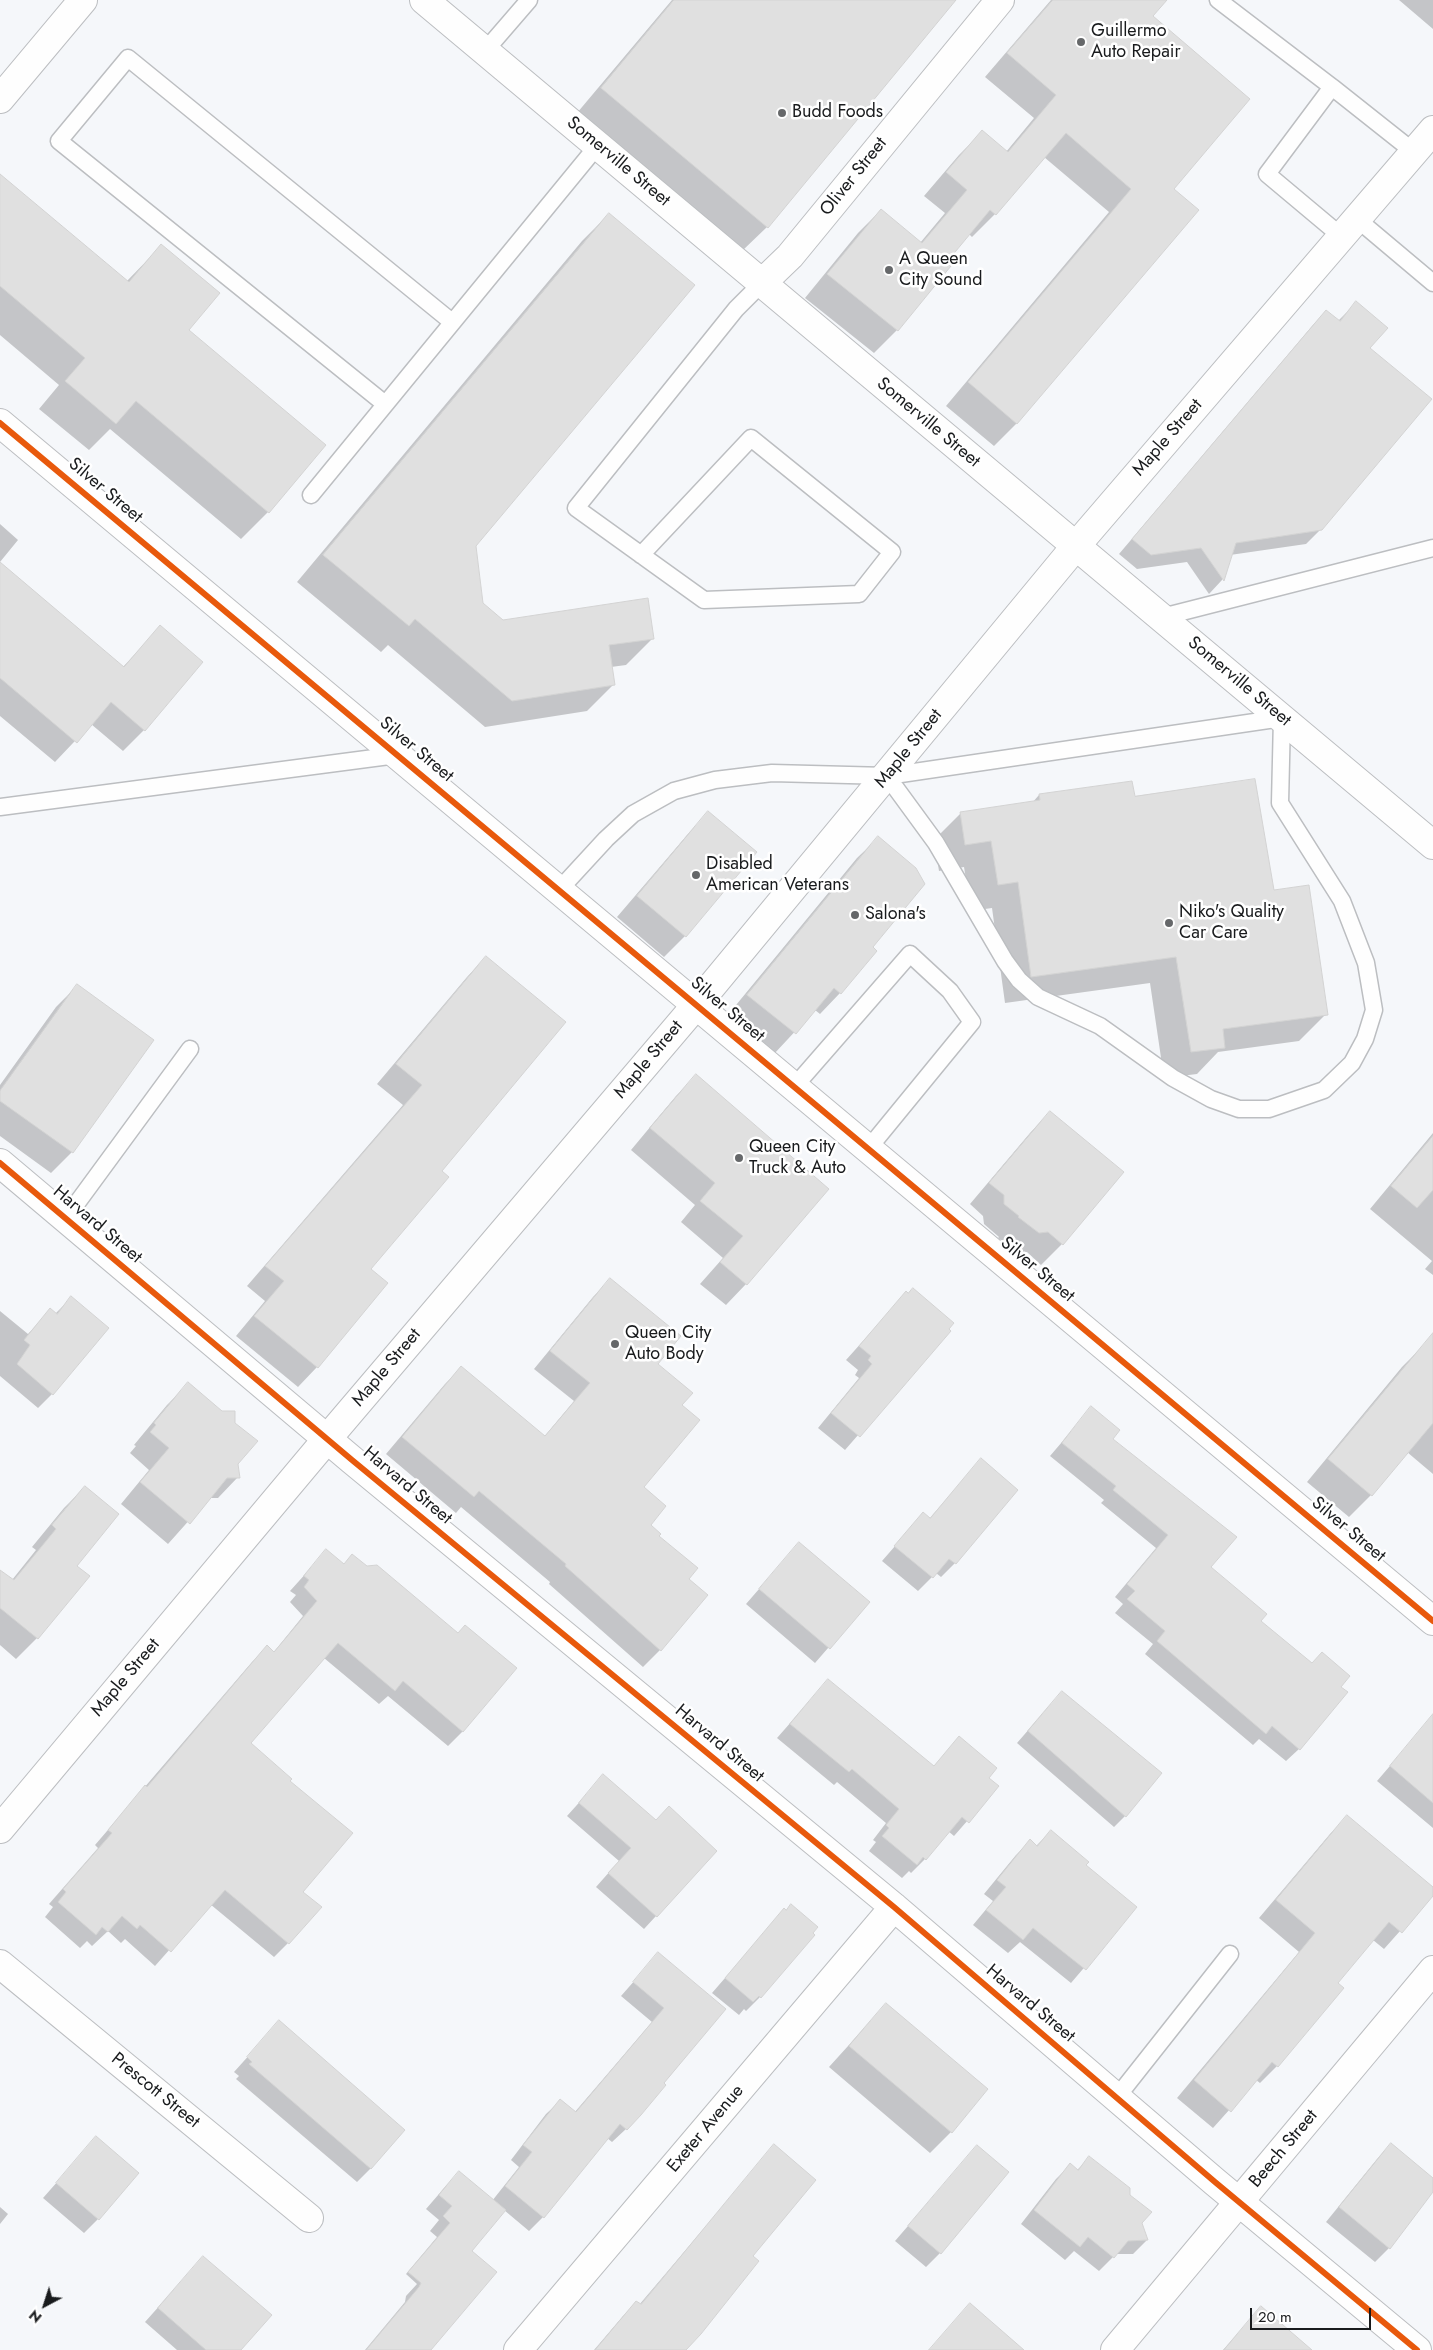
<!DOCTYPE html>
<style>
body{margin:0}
#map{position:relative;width:1433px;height:2350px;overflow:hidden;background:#f5f7fa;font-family:Jost,sans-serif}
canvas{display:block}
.north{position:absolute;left:20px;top:2280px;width:50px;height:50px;-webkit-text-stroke:4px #fff;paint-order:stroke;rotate:220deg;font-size:14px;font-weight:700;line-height:20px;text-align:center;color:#191b1d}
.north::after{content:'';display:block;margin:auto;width:18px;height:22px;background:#191b1d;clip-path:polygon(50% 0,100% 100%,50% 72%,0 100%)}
.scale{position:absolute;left:1250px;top:2308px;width:121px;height:22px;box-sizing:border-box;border:2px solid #191b1d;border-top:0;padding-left:6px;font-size:15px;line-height:18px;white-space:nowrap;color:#191b1d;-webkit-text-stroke:4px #fff;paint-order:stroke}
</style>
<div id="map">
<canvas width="1433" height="2350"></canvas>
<div class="north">N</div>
<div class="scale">20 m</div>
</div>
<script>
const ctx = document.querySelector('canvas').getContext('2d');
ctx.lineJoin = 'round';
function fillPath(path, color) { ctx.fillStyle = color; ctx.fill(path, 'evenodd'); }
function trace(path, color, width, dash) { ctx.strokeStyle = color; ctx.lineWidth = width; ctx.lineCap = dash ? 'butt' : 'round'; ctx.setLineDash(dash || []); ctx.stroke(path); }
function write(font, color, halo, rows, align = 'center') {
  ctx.font = font + ' Jost,sans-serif'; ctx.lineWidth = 5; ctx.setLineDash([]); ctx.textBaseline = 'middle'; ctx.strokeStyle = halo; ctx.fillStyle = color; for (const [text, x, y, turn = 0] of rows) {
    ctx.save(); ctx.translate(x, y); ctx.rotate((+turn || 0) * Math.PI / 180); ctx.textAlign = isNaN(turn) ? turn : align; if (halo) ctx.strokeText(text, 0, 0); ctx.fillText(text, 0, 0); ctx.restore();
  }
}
fillPath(new Path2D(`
 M672,0h281l-186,227 -25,24 -165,-138z
 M1051,0h90l10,16 21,173 -155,234 -23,23 -48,-40 163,-194 -65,-55 -49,57 -23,23 -3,-3 -25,29 5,4 -52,63 -23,23 -69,-55 53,-65 23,-23 39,33 25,-30 -21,-17 35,-41 23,-23 24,20 28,-34 -49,-41z
 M1399,0h34v29z
 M0,190l126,92 35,-36 26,84 81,182 -27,27 -131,-110 -21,21 -50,-41 20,-24 -59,-50z
 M609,214l-134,332 6,57 22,18 150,17 -27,27 -15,2 3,17 -27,27 -102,16 -97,-82 -7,7 -84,-70 285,-341z
 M1356,303l13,45 -48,181 -15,15 -76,11 -8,25 -13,14 -22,-32 -50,7 -18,-15 194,-229 13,-14 12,10z
 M0,524l18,16 -18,22z
 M0,563l123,104 37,-40 41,35 -57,68 -21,21 -32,-27 -36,38 -55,-46z
 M1039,795l95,2 139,94 53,123 -27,27 -81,11 -21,22 -33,4 -14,-95 -145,20 -13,-95 -21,3 -7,-44 -25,4 -5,-31 27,-27 71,-10z
 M708,813l47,39 -70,84 -21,21 -47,-40 71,-83z
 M878,838l-7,109 -31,46 -20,21 -5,-4 -41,44 -47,-38 130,-158z
 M486,957l-45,214 -72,99 17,13 -69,84 -19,20 -62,-51 29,-35 -18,-15 156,-181 -26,-21 90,-107z
 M77,986l-5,166 -21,21 -51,-37v-51l56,-78z
 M696,1076l131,113 -81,95 -20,21 -26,-21 23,-26 -42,-36 14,-17 -64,-55 45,-54z
 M1050,1112l12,132 -21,21 -14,-13 -9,1 -20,-15 1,-1 -15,-13 -1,-8 -13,-12 60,-71z
 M1433,1133v142l-8,-6 7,-8 -62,-52z
 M610,1280l70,125 -38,83 7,37 38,54 -27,71 -17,17 -94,-83 1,-2 -89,-75 -5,6 -70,-59 59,-70 16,-16 83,69 30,-36 -40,-32 59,-72z
 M906,1293l43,38 -104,119 -27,-22 41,-50 -4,-3 3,-5 -12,-10z
 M71,1298l-19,96 -14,14 -38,-32v-65l28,23 22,-24 5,4z
 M1424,1345l9,8v121l-26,-22 -36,43 -22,22 -42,-35 95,-115z
 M188,1384l49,80 1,13 -20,21h-9l-41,46 -47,-40 28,-34 -19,-17 6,-7 -2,-1 33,-40z
 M1091,1408l20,31 99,129 49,53 40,128 -13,12 -27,-22 -6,6 -108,-91 8,-10 -38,-31 8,-9 -8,-7 41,-49 -55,-45 3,-3 -54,-44z
 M981,1460l35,30 -61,73 -14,14 -5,-4 -18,18 -36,-30 41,-47 6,5z
 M85,1487l-10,79 -38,72 -21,21 -16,-14v-50l36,-45 -4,-3 32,-39z
 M799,1543l69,59 -53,61 -69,-59z
 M326,1551l137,180 -15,15 -60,-50 -9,8 -55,-46 -74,85 39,38 12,111 -13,51 -14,14 -64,-53 -55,62 -30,-27 -4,4 -13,-12 -16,15 -5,-5 -7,7 -35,-31 8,-10 -4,-3 49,-56 -3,-3 157,-183 15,-15 6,6 30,-37 -13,-14 6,-7 -6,-4z
 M828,1680l105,87 26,-29 28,40 10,9 -43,49 -6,-5 -23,28 -14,14 -2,-2 -7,7 -33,-27 7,-9 -3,-2 13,-17 -49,-41 -3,3 -57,-47z
 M1051,1704l74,112 -11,11 -97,-84z
 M1426,1724l7,6v98l-56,-47z
 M603,1776l52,45 61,30 -72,78 -48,-42 23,-26 -52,-45z
 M1347,1817l86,71v6l-49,55 -11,-9 -37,43 -59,83 -17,17 -4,-3 -43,48 -36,-30 122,-146 -40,-34 71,-84z
 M1051,1831l34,34 50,43 -64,75 -51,-41 -12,11 -35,-28 20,-24 -9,-7 32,-39 14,-14 6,5z
 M784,1910l-24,87 -14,14 -2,-2 -5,6 -27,-22z
 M658,1954l66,56 -98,119 -14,13 -5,-4 -64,79 -14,14 -25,-21 -34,41 -41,99h-64l40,-48 1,-6 11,-12 -11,-10 31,-37 -7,-6 9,-11 -13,-11 19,-22 14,-14 33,28 27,-34 -8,-7 35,-46 14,-13 14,12 78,-91 -31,-26z
 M886,2004l100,86 -35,42 -21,21 -101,-86z
 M279,2022l92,146 -14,14 -121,-103 3,-3 -5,-4z
 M96,2138l2,81 -14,14 -41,-35z
 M1391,2144l42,35v11l-44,58 -14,14 -49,-40 52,-64z
 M774,2146l-23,110 -65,94h-92l29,-34 13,-13 3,2z
 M977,2146l-37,107 -14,14 -31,-26z
 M1090,2158l39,38 18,44 -14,14h-17l-17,17 -25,-20 -9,9 -44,-36 35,-45 14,-14 7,5z
 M0,2207l8,7 -8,10z
 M203,2257l37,93h-63l-32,-28z
 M1261,2308l50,42h-88z`), '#0003');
const building = new Path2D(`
 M674,0h282l-188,228 -167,-140z
 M1053,0h114l-14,16 97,83 -76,90 25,21 -182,214 -49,-42 163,-193 -65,-56 -70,82 -6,-5 -44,53 5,3 -53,65 -71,-57 54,-65 41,34 45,-53 -21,-18 36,-42 26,22 48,-57 -49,-42z
 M0,174l129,108 32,-38 59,49 -31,37 137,115 -57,68 -133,-112 -20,23 -51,-43 20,-23 -85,-72z
 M609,213l86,72 -219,261 7,57 20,17 145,-22 6,41 -45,6 6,40 -103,16 -97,-82 -6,7 -86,-71z
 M1356,301l32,27 -18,20 62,51 -110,131 -86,13 -12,38 -23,-33 -50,7 -19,-16 194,-229 14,11z
 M0,562l124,105 36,-42 43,37 -58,69 -34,-29 -34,41 -77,-65z
 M1255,779l19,111 35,-5 19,130 -105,14 2,19 -34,4 -15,-95 -145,20 -13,-95 -20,3 -7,-44 -26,4 -5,-33 80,-12 -1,-6 93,-13 3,15z
 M708,811l49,41 -71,85 -49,-41z
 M878,836l38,32 9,16 -52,63 4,4 -36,43 -7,-6 -38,46 -49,-39z
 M486,956l80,66 -124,149 7,6 -78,92 17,14 -70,85 -64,-52 30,-35 -19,-15 157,-181 -26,-21z
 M77,984l77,56 -81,113 -73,-52v-10z
 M696,1074l133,115 -82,96 -27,-23 23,-26 -43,-35 15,-18 -65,-55z
 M1050,1111l74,61 -61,73 -15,-13 -9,1 -21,-16 1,-1 -15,-12v-9l-15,-12z
 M1433,1136v54l-16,18 -26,-22z
 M610,1278l71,58 -23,28 35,29 -11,12 18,15 -56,67 22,19 -15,19 10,9 -2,2 39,32 -9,11 19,16 -47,56 -96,-85 1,-2 -87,-73 -5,6 -72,-60 59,-71 84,70 45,-53 -40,-32z
 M913,1288l41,35 -5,6 2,2 -91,106 -29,-24 41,-49 -4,-4 3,-4 -12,-10 47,-55 2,2z
 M71,1296l38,32 -56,67 -36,-31 13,-19 -6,-5 26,-32 7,6z
 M1433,1333v90l-61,73 -44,-37z
 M188,1382l34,29h13v12l23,18 -20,23 2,14h-13l-37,46 -50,-42 29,-34 -19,-16 6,-7 -2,-2z
 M1091,1406l29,24 -7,9 124,98 -26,30 56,47 -6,7 51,42 10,-11 28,24 -9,11 7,5 -48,58 -28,-24 -6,8 -109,-93 8,-10 -38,-32 8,-8 -8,-7 41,-49 -55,-45 3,-4 -54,-43z
 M981,1458l37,32 -62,74 -7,-5 -16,19 -39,-32 29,-34 7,6z
 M85,1486l34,28 -42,52 13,10 -52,63 -38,-31v-38l14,10 42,-51 -4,-4z
 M799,1542l71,60 -40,47 -71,-60z
 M326,1549l18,15 8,-10 15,12 10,-1 81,68 7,-8 52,43 -54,64 -60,-51 -8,10 -57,-48 -87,100 41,36 -2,2 63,52 -50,59 19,15 -33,37 -64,-54 -54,62 -31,-27 -3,4 -15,-13 -14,16 -6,-5 -6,8 -38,-33 8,-10 -3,-3 49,-56 -4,-3 37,-45 2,2 120,-142 7,7 43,-51 -13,-14 5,-7 -5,-4z
 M828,1679l106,87 25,-30 38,32 -8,10 10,8 -30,37 -7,-6 -36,43 -3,-3 -6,8 -35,-29 7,-8 -3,-3 13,-16 -47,-40 -3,3 -59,-48z
 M1062,1691l100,82 -36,44 -98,-86z
 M1433,1714v89l-43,-37z
 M603,1774l53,46 13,-14 48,45 -60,66 -49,-44 23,-25 -52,-45z
 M1347,1815l86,72v9l-31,37 -13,-11 -51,61 6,5 -66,79 -6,-5 -41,50 -37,-32 121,-147 -39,-33z
 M1051,1830l38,32 -3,3 51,42 -51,63 -53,-42 -10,12 -37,-30 20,-23 -9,-7 33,-41 7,7z
 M791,1904l27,23 -5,6 2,2 -54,63 -2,-2 -6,6 -28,-24 59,-70 2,2z
 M658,1952l68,57 -62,74 2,2 -25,30 -14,15 -7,-6 -76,94 -39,-32 27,-34 -9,-7 37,-46 16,13 88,-104 -31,-26z
 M886,2003l102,86 -36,44 -103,-87z
 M279,2020l126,110 -34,39 -122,-105 3,-2 -5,-5z
 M96,2136l43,37 -40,47 -43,-37z
 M1391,2143l42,35v14l-43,57 -51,-42z
 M774,2144l42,36 -63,76 6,5 -58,73 -15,16h-91l41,-49 5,3z
 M977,2145l32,27 -68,82 -33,-28z
 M1089,2156l41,32v7l22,17 -10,11 6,17 -20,1 -14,17 -26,-21 -8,10 -46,-37 36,-47 8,7z
 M459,2171l47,39 -34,41 25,21 -66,78h-65l53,-63 2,-4 -13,-11 42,-49 -7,-7 9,-10 -13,-11z
 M203,2256l69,59 -31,35h-35l-48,-42z
 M970,2303l54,47h-95z
 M1261,2306l51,44h-88z`);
fillPath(building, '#e0e0e0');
trace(building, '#d3d3d3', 1);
const lane = new Path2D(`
 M1218,0l114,87
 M485,51l44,-51
 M1357,219l76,64
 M1341,236l-74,-62 65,-87 82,65
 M385,404l-326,-263 69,-83 324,264
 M311,495l287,-350
 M641,555l110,-117 141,114 -33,42 -155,6 -128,-92 160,-199 27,-27
 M1162,617l271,-69
 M0,807l397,-52
 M559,890l47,-51 27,-25 41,-23 41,-11 57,-7 115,3 395,-58 -2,85 62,98 24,62 8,47 -9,29 -13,24 -28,27 -55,19h-30l-28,-10 -38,-21 -73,-52 -62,-29 -19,-17 -14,-19 -69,-118 -49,-67
 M794,1087l116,-133 40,37 22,31 -104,127
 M66,1218l124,-169
 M1117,2097l113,-143`);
const street = new Path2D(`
 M424,0l1009,845
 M0,99l83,-99
 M763,282l27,-26 210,-256
 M0,423l1433,1198
 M0,1163l352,297 542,447 321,275 202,168
 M0,1964l309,254
 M518,2350l376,-443`);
const primary = new Path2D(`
 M0,1829l327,-390 370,-435 378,-457 358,-417
 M1115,2350l318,-380`);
trace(lane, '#bcbec1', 19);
trace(street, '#bcbec1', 30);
trace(primary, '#bcbec1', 30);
trace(lane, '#fefefe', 16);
trace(street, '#fefefe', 28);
trace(primary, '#fefefe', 28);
trace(new Path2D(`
 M0,423l1433,1198
 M0,1163l352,297 542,447 321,275 202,168`), '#e8590c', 6);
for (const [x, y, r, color] of [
 [1081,42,5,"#66686a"],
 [782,113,5,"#66686a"],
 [889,270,5,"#66686a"],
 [696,875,5,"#66686a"],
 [855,915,5,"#66686a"],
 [1169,923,5,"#66686a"],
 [739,1158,5,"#66686a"],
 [615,1344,5,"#66686a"]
]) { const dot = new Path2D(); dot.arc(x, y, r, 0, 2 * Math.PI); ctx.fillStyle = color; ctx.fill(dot); trace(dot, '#fff', 2); }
write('18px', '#191b1d', '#fff', [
 ["Guillermo",1091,32],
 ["Auto Repair",1091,53],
 ["Budd Foods",792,113],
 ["A Queen",899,260],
 ["City Sound",899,281],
 ["Disabled",706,865],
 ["American Veterans",706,886],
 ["Niko's Quality",1179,913],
 ["Car Care",1179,934],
 ["Salona's",865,915],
 ["Queen City",749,1148],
 ["Truck & Auto",749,1169],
 ["Queen City",625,1334],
 ["Auto Body",625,1355]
], 'left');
write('18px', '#191b1d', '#fff', [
 ["Somerville Street",618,162,40],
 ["Oliver Street",854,177,-51],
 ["Somerville Street",928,423,40],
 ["Maple Street",1168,438,-49],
 ["Silver Street",105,491,40],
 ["Somerville Street",1239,682,40],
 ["Maple Street",909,749,-51],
 ["Silver Street",416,750,40],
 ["Silver Street",727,1010,40],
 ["Maple Street",649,1060,-50],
 ["Harvard Street",97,1225,40],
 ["Silver Street",1037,1270,40],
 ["Maple Street",387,1368,-50],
 ["Harvard Street",407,1486,40],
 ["Silver Street",1348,1530,40],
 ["Maple Street",126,1678,-50],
 ["Harvard Street",719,1744,40],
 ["Harvard Street",1030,2004,40],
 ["Prescott Street",155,2091,39],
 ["Exeter Avenue",706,2129,-50],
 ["Beech Street",1284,2149,-50]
]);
</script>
